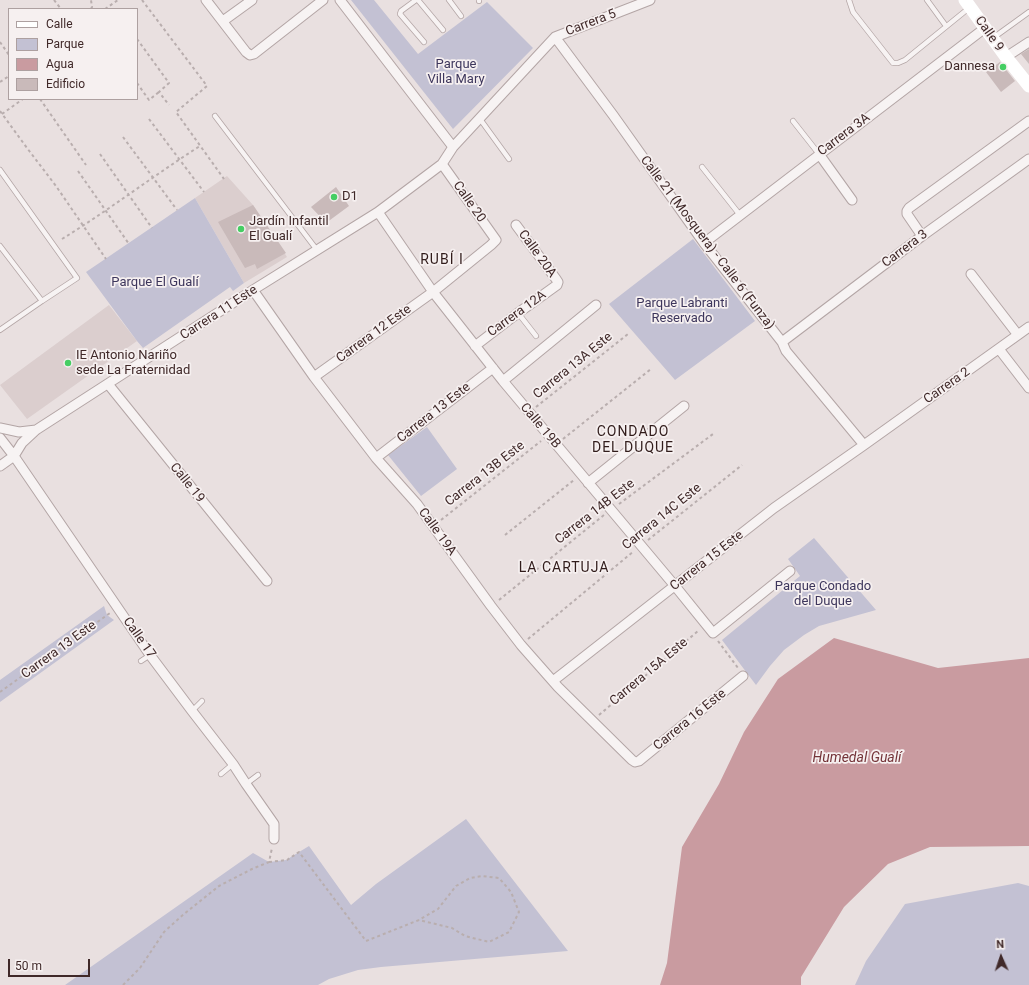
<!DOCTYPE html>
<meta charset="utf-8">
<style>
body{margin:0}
#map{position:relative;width:1029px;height:985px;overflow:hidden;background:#e9e0e0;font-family:Roboto,sans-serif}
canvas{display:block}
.legend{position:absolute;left:8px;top:8px;width:130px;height:92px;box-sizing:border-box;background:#f6f0f0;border:1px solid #ada0a0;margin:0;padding:5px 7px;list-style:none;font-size:12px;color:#402929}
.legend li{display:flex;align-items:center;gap:8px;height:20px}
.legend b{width:20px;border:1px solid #ada0a0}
.north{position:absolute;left:981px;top:937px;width:40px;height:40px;-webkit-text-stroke:3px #f6f0f0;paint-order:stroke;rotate:357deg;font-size:11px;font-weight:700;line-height:16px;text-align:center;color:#402929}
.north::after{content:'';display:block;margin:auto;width:14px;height:18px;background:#402929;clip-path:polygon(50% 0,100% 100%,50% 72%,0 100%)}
.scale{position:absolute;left:8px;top:959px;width:82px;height:18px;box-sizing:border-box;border:2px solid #402929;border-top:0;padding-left:5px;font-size:12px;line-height:14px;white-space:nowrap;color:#402929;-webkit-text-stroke:3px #f6f0f0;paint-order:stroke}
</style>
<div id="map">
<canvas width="1029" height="985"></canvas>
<ul class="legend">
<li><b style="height:5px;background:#fff"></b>Calle</li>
<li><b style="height:11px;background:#c3c1d3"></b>Parque</li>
<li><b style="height:11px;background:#c99ba0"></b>Agua</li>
<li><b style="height:11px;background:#c9baba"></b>Edificio</li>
</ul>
<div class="north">N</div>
<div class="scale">50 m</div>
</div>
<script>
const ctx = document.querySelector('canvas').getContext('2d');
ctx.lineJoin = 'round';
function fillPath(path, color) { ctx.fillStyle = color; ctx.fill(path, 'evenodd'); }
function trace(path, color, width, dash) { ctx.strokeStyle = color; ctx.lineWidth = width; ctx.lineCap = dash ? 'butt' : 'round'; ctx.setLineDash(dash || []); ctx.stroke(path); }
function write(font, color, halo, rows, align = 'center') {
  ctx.font = font + ' Roboto,sans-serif'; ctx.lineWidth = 3.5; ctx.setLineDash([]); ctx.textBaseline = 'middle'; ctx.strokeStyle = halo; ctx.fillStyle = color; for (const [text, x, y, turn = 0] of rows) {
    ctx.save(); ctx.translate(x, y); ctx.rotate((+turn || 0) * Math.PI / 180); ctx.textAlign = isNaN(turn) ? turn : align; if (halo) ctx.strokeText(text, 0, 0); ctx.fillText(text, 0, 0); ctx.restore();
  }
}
fillPath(new Path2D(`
 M227,176l26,29 34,52 -43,26 -49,-85z
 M109,305l28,36 -110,78 -27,-34z`), '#dbcece');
fillPath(new Path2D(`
 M351,0h23l44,54 69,-52 46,46 -80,81z
 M195,198l49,85 -11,8 -3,-4 -87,61 -6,-7 -51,-69z
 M693,239l62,82 -80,59 -66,-76z
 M427,427l30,42 -36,27 -33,-41z
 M814,538l62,72 -57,16 -15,9 -20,15 -14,16 -14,19 -34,-45 78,-64 -12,-17z
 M104,606l3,9 7,5 -114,82v-22z
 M466,819l102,132 -187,16 -23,3 -29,9 -11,6h-253l188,-132 16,9 17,-2 23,-14 42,59 25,-21z
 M1018,883l11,3v99h-174l11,-24 39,-57z`), '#c3c1d3');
fillPath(new Path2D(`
 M834,638l104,30 91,-10v188l-99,1 -42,17 -44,43 -43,70v8h-141l7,-22 15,-116 37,-63 25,-52 34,-53z`), '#c99ba0');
fillPath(new Path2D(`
 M1029,49v15l-8,-10z
 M1000,62l15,19 -14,11 -15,-20z
 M336,187l13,19 -23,17 -15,-16z
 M253,205l33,48 -29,16 -2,-5 -10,4 -27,-46z`), '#c9baba');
const service = new Path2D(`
 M416,0l-15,11 -1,3 24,28
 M418,0l25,30
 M449,0l12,16
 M479,0v1
 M849,0l4,12 40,51h5l7,-3 64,-52
 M927,0l19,26
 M993,38l36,-26
 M215,116l102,134
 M480,119l29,40
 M793,121l26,33
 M702,167l38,48
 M0,170l77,108 -35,23 -42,29
 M0,246l42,55
 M518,313l18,23
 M141,661l9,-6
 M192,711l10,-10
 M221,774l12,-10
 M246,784l12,-9`);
const minor = new Path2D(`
 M206,0l40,52 4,3 4,-1 69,-54
 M340,0l113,147
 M223,21l29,-21
 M555,37l58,78 91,128 78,99 4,9 78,94
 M1006,57l23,-15
 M819,154l33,46
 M378,212l55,80 70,89 172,205 38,47 77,-62
 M922,236l-15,-22v-3l2,-3 120,-87
 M704,243l281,-215
 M971,274l47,61
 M253,290l61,87 62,81 41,46 74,102 30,39 37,42 74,73 3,2 4,-1 104,-85
 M782,342l140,-106 107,-77
 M475,346l43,-33 39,-28 1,-3 -2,-3 -40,-54
 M999,349l30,39
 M314,377l119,-85 58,-47 5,-5 -54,-76
 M503,381l93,-76
 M108,384l159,197
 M0,428l19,4 17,-2
 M0,438l14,18 136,199 42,56 41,53 13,20 28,40v15
 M376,458l117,-90
 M0,466l14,-10 8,-13 14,-13 217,-140 125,-78 64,-48 11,-17 102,-110 95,-37
 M588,483l96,-77
 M553,681l221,-173 90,-63 165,-118`);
trace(service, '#b3a5a5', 6);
trace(minor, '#b3a5a5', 11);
trace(new Path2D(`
 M54,0l7,9
 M142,0l65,86 -31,26 48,67
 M91,9l1,-2 -1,-7
 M105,9l13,-9
 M137,39l32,44 -10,9 10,13
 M0,42l9,13
 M0,82l9,-6
 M137,83l12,17 10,-8
 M40,99l46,66
 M0,111l27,37 29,38 50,73
 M2,114l21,-15
 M149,119l55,73
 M123,137l54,73
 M100,154l52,74
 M78,171l51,73
 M62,239c47,-29 91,-63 138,-93
 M536,407l92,-73
 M563,439l88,-70
 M619,504l94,-70
 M441,520l100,-79
 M505,535l69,-55
 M648,540l94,-75
 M499,600l105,-85
 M528,639l106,-88
 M718,641l20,27
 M0,692l110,-79
 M599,715l99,-84
 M269,862l18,-2 12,-8 67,89 53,-21 19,-11 18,-23 14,-8 12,-2 17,2 12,14 8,20 -10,20 -20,10 -24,-6 -13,-8 -33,-8
 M123,985l17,-17 24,-36 20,-18 35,-28 33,-17 17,-7 3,-14`), '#b9aeae', 2, [3, 3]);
trace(service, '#f7f3f3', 4.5);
trace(minor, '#f7f3f3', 9);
trace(new Path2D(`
 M965,0l41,57 23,29`), '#fff', 13);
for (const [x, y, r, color] of [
 [1003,67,4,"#45ce63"],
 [334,197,4,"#45ce63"],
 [241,229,4,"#45ce63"],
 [68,363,4,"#45ce63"]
]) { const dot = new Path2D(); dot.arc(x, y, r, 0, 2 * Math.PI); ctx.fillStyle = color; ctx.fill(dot); trace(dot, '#f6f0f0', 1.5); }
write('13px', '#402929', '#f6f0f0', [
 ["Carrera 5",591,23,-21],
 ["Calle 9",989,34,55],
 ["Carrera 3A",844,135,-37],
 ["Calle 20",469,202,55],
 ["Calle 21 (Mosquera) - Calle 6 (Funza)",707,243,53],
 ["Carrera 3",905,249,-37],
 ["Calle 20A",537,254,54],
 ["Carrera 11 Este",219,313,-33],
 ["Carrera 12A",517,314,-36],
 ["Carrera 12 Este",374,334,-36],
 ["Carrera 13A Este",573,366,-39],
 ["Carrera 2",947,386,-35],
 ["Carrera 13 Este",434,413,-38],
 ["Calle 19B",540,426,50],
 ["Carrera 13B Este",485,474,-38],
 ["Calle 19",187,483,51],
 ["Carrera 14B Este",595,512,-38],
 ["Carrera 14C Este",662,517,-39],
 ["Calle 19A",437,532,54],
 ["Carrera 15 Este",707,561,-38],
 ["Calle 17",139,638,55],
 ["Carrera 13 Este",59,650,-36],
 ["Carrera 15A Este",649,672,-40],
 ["Carrera 16 Este",690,720,-39]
]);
write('13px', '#3d365c', '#f6f0f0', [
 ["Parque",456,65],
 ["Villa Mary",456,80],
 ["Parque El Gualí",155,283],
 ["Parque Labranti",682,304],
 ["Reservado",682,319],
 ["Parque Condado",823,587],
 ["del Duque",823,602]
]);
write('13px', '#402929', '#f6f0f0', [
 ["Dannesa",995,67,"right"],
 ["D1",342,197],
 ["Jardín Infantil",249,222],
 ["El Gualí",249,237],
 ["IE Antonio Nariño",76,356],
 ["sede La Fraternidad",76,371]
], 'left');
ctx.letterSpacing = '1px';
write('14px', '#311c1b', '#f6f0f0', [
 ["RUBÍ I",442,260],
 ["CONDADO",633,432],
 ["DEL DUQUE",633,448],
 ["LA CARTUJA",564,568]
]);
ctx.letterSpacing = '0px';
write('italic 14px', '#743338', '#f6f0f0', [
 ["Humedal Gualí",857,758]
]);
</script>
